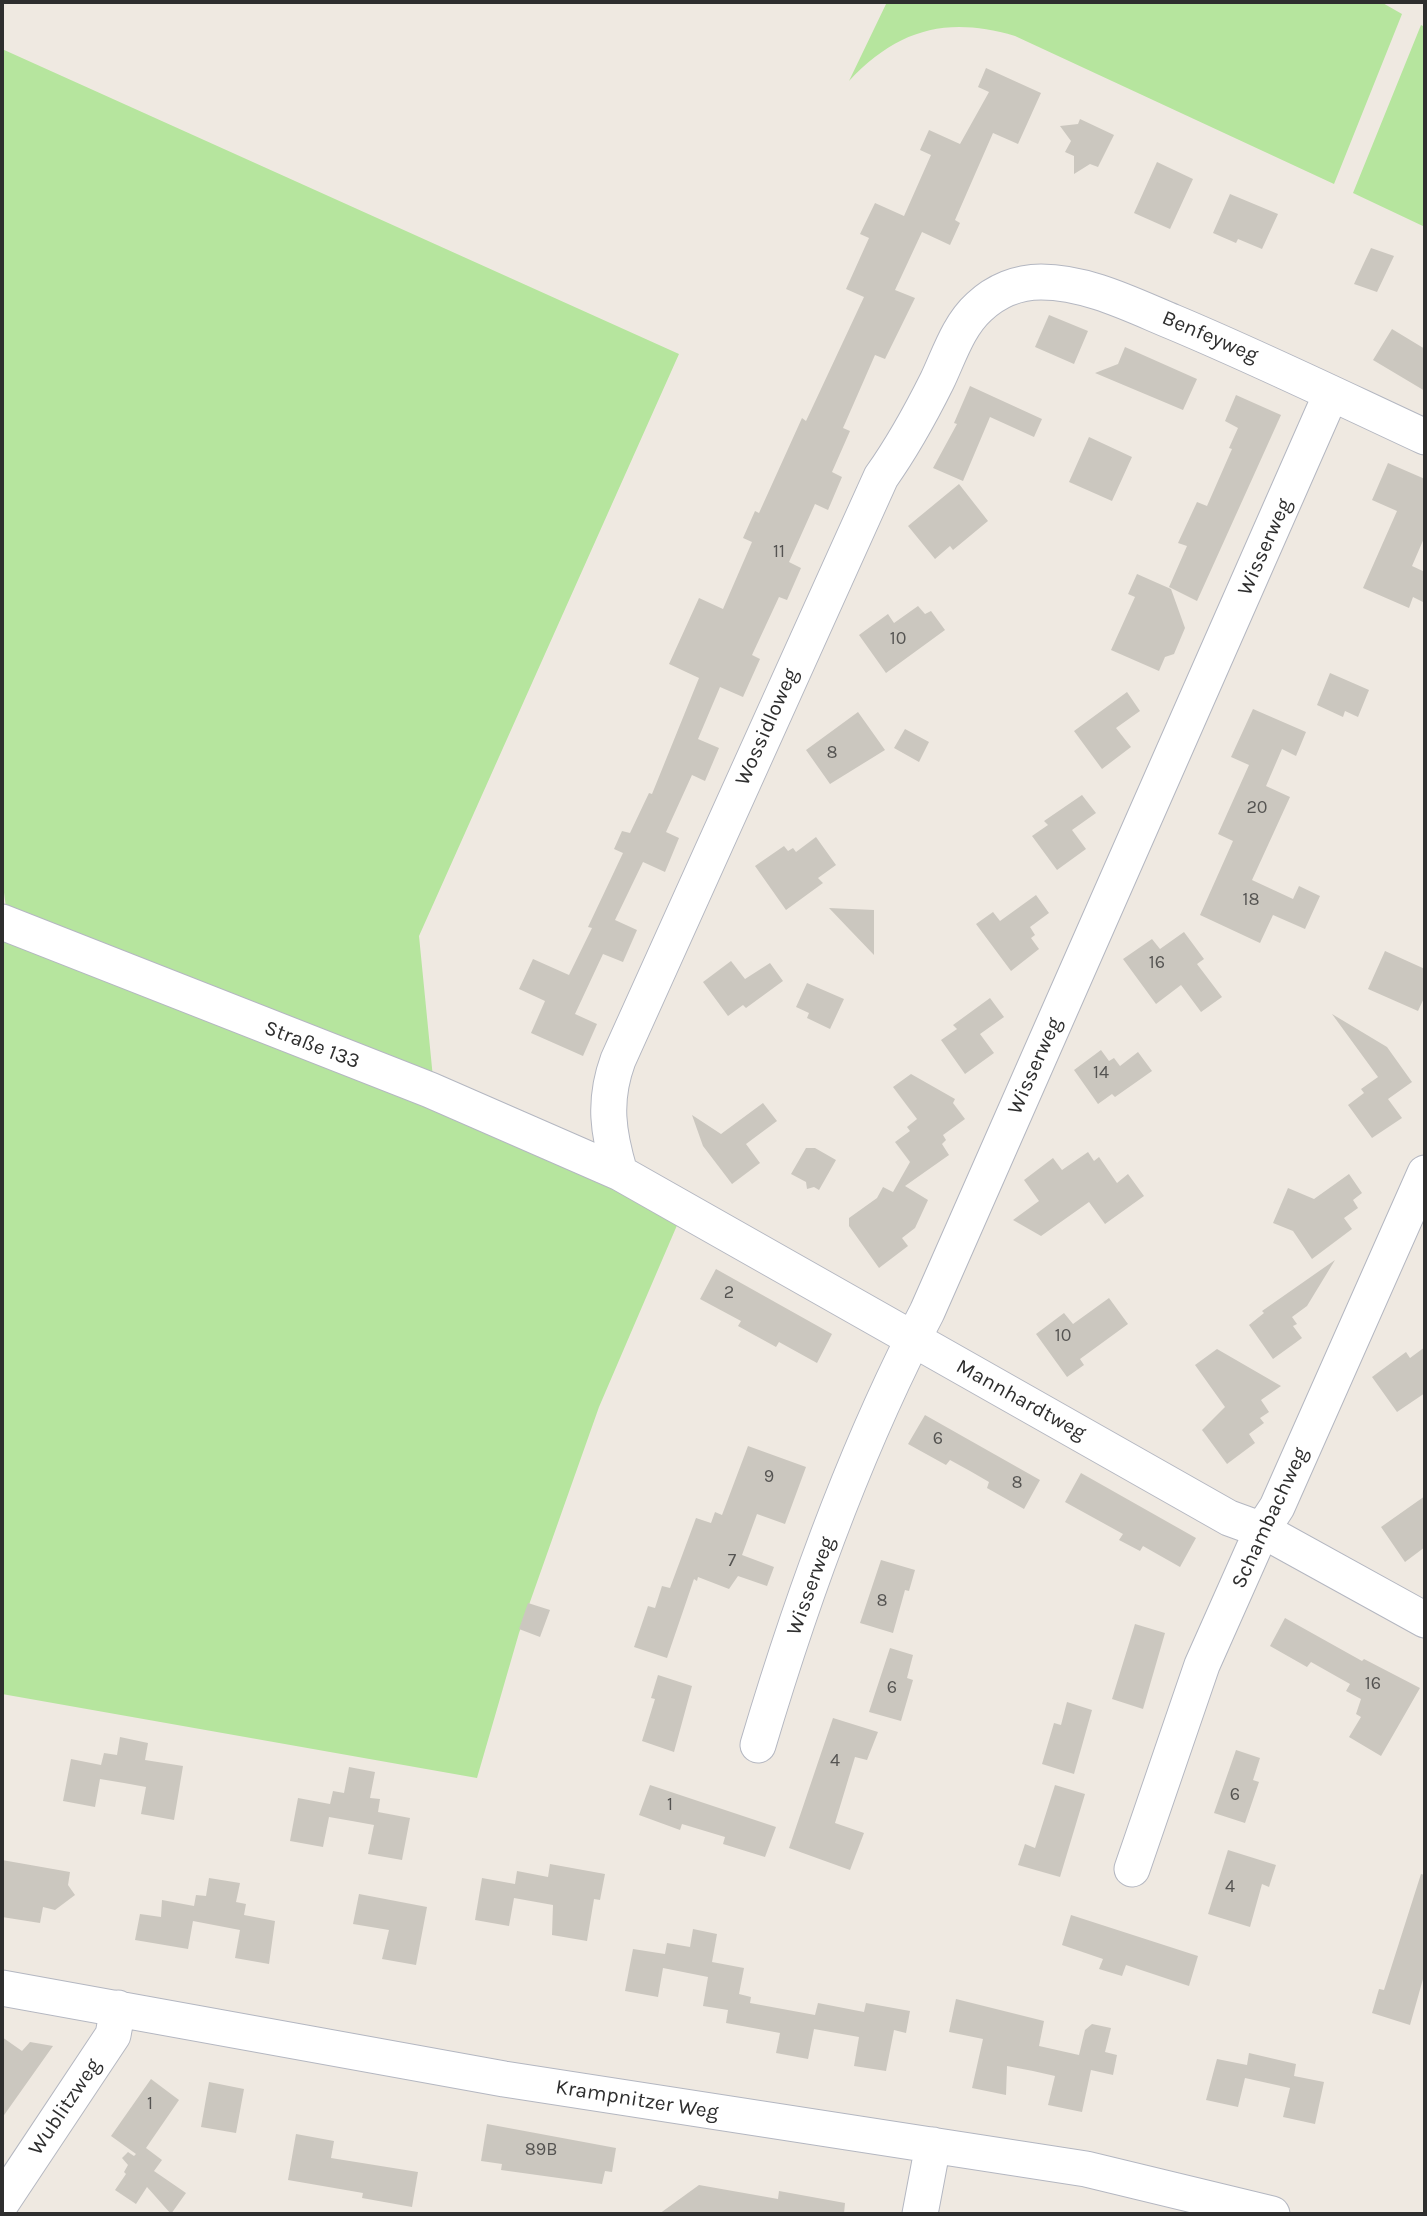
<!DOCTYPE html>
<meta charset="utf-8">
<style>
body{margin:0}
#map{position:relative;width:1427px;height:2216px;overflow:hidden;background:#efe9e1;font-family:Karla,sans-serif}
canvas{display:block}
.frame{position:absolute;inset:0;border:4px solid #2e2e2e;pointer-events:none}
</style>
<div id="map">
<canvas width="1427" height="2216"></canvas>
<div class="frame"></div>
</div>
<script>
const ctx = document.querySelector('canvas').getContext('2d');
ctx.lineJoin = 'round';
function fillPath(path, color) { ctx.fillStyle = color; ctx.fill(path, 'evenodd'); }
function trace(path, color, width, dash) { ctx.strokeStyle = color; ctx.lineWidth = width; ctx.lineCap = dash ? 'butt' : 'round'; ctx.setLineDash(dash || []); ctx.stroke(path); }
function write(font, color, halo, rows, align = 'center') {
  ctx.font = font + ' Karla,sans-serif'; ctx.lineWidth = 5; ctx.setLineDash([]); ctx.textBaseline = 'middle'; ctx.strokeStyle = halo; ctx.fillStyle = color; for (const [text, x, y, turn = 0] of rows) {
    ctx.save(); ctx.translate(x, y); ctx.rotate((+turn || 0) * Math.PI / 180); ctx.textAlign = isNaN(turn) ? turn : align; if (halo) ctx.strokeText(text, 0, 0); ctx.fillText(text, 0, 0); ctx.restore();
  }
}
fillPath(new Path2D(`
 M887,2h494l21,12 -68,170 -319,-148c-68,-20 -117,-7 -166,45z
 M1421,25l4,2v200l-72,-34z
 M2,49l677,305 -260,582 14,142 245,145 -79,184 -80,226 -42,145 -475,-84v-755l6,-17 -6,-44z`), '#b6e59e');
fillPath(new Path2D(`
 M986,68l55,25 -23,51 -25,-11 -38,87 5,3 -10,22 -28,-13 -27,58 20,8 -30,61 -10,-4 -32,73 7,3 -18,41 10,5 -14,33 -13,-6 -26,58 12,6 -14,32 -8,-3 -27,58 8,4 -17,38 -23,-10 -22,52 21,9 -14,33 -13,-6 -26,57 13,6 -14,34 -22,-10 -28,58 22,10 -14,32 -20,-8 -28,60 22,10 -14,32 -52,-23 14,-32 -26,-12 14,-30 36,16 23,-47 -4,-1 35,-74 -9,-4 8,-18 8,2 19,-40 3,1 47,-116 -30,-14 30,-66 24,11 29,-67 -9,-4 12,-27 4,2 43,-95 4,3 58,-124 -18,-8 23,-51 -9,-4 15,-31 29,13 27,-61 -11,-5 9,-20 31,14 29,-52 -11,-5z
 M1080,119l34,16 -16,32 -8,-3 -16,10v-18l-9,-4 6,-11 -11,-15 18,-2z
 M1157,162l36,17 -23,50 -36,-16z
 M1230,194l48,20 -16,35 -24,-10 -2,4 -23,-10z
 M1371,248l23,8 -17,36 -23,-8z
 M1049,315l39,16 -14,33 -39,-17z
 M1392,329l33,20v42l-52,-31z
 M1125,347l72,32 -14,31 -88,-37 23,-9z
 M970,386l72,33 -8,18 -44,-20 -27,64 -30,-13 24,-44 -3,-1z
 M1236,395l45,20 -84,186 -28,-14 18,-41 -9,-3 19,-41 10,4 25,-57 -3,-1 9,-20 -13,-7z
 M1089,437l43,20 -20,44 -43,-19z
 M1388,463l37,16v57l-13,30 13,6v31l-12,-6 -4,11 -46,-20 34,-77 -25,-11z
 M959,484l29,37 -35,29 -3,-4 -15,13 -27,-33z
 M1137,574l34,15 14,39 -11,26 -9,3 -6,14 -48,-21 24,-53 -7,-3z
 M918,606l7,8 6,-3 14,19 -59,43 -27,-38 29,-21 6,9z
 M1330,673l39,17 -11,27 -13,-6 -2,6 -26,-12z
 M1127,692l13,19 -24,17 15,19 -29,22 -28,-38z
 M1253,709l53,23 -10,24 -14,-7 -16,37 24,11 -38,83 41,19 6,-13 21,10 -15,33 -32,-14 -13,28 -60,-28 33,-74 -15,-7 31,-69 -18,-8z
 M858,712l27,38 -55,34 -24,-34z
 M905,729l24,13 -10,20 -25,-14z
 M1082,795l14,18 -24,17 14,19 -29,21 -25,-34 16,-11 -4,-4z
 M816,837l20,28 -18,13 5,5 -37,27 -31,-44 29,-20 4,5 5,-3 3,4z
 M1036,895l13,18 -19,14 5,8 -4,3 8,11 -28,22 -35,-47 17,-12 7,9z
 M829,908l45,2v45l-24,-25z
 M1184,932l20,27 -7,5 25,33 -21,15 -20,-27 -25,19 -33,-45 29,-20 8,10z
 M1385,951l40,18v27l-7,15 -50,-22z
 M731,961l14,18 25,-16 13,18 -37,27 -3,-3 -15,11 -25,-34z
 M807,983l37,16 -14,30 -23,-11 2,-5 -13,-6z
 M990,998l14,19 -24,17 14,19 -29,21 -24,-34 16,-11 -4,-4z
 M1332,1014l55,33 25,35 -24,17 14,19 -30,20 -24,-33 16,-12 -3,-4 17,-12z
 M1101,1050l8,11 5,-3 6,8 18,-14 14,19 -37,26 -3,-3 -14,10 -24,-34z
 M911,1074l44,25 -2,4 12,16 -22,16 3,5 -4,4 7,11 -44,31 23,14 -13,28 -13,10 6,8 -29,22 -30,-42v-8l28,-20 6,-11 10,5 17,-30 -15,-20 15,-11 -3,-4 10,-8 -24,-32z
 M763,1103l14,18 -31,23 14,19 -28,21 -29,-38 -11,-31 29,19z
 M806,1148h9l21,12 -17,30 -5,-3 -7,2 -1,-7 -15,-8z
 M1088,1152l6,9 5,-4 18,26 11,-9 16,22 -39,28 -16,-22 -48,34 -28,-16 26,-19 -15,-21 29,-22 9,12z
 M1349,1174l13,19 -9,7 5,8 -14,10 8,11 -40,30 -19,-28 -20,-8 15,-35 26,11z
 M1335,1260l-28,46 -15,11 5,7 -4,2 9,12 -29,21 -24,-34 15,-12 -2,-2z
 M716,1269l116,65 -15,29 -38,-21 -3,5 -38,-21 3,-5 -41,-22z
 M1109,1298l19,26 -48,35 4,6 -17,12 -31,-43 28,-21 9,11z
 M1425,1347v46l-28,19 -25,-35 34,-25 4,6z
 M1217,1349l64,37 -20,14 8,12 -9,6 4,5 -15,11 6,9 -28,21 -25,-34 23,-23 -30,-42z
 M925,1415l115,65 -16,29 -37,-21 2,-6 -19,-11 -20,-11 -4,5 -38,-21z
 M748,1446l58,21 -21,57 -28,-10 -15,41 32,12 -7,19 -29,-10 -9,13 -31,-12 -1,4 -3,-2 -27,79 -33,-11 14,-41 7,2 7,-22 8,2 26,-70 15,5 4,-11 7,3z
 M1081,1473l115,65 -16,29 -37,-21 -3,5 -21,-11 4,-6 -58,-32z
 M1425,1496v51l-20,15 -24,-35z
 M881,1560l34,10 -6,21 -4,-1 -12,43 -33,-10z
 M528,1603l22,7 -10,27 -21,-8z
 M1285,1618l77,43 2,-2 56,29 -39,68 -32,-19 12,-20 -5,-3 5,-15 -15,-8 4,-7 -39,-22 -4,5 -37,-21z
 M1135,1624l30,9 -22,76 -31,-10z
 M890,1648l23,7 -6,23 6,2 -12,41 -32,-9z
 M658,1675l34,11 -18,66 -32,-11 13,-42 -4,-1z
 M1067,1702l25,8 -18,64 -32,-10 12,-41 7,2z
 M833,1718l45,14 -11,28 -12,-3 -20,66 29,10 -14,37 -61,-22z
 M120,1737l28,6 -3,17 38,6 -9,54 -33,-6 5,-27 -22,-4 -24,-4 -5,28 -32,-6 8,-42 30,6 3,-12 13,2z
 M1236,1750l24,8 -7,22 6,2 -14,41 -31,-10z
 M349,1767l26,5 -5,26 10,1 -2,13 32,6 -8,42 -34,-6 6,-29 -22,-4 -23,-4 -6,30 -33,-6 8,-43 32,6 3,-13 11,2z
 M650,1785l126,42 -11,30 -42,-13 2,-7 -43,-13 -2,6 -41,-15z
 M1055,1785l30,9 -25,83 -42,-12 7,-21 10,4z
 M1228,1850l48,15 -7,22 -7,-3 -12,43 -42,-13z
 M2,1860l68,12 -2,13 7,10 -20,15 -12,-3 -3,16 -38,-6z
 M550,1864l55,10 -5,26 -6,-1 -7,42 -35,-6 1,-30 -39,-7 -5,28 -34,-6 7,-42 33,6 2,-13 31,6z
 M1421,1874l4,1v97l-15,53 -38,-12 7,-24 5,1z
 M209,1878l31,5 -4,19 10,2 -2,11 31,6 -6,43 -34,-6 5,-28 -47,-9 -5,28 -53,-9 5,-26 21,3 1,-17 32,6 2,-11 10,1z
 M359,1894l68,13 -11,58 -34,-6 7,-29 -36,-6z
 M1071,1915l127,41 -9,30 -63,-21 -4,11 -23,-7 4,-10 -41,-14z
 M693,1929l24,5 -5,28 32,6 -5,26 12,3 -1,6 65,12 3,-12 46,9 2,-9 44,8 -4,22 -12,-3 -8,41 -32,-5 5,-29 -45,-8 -6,30 -32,-6 4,-20 -54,-10 2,-13 -25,-4 5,-29 -45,-9 -5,29 -33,-6 8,-42 32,5 2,-11 23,4z
 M956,1999l88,22 -5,25 40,9 6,-25 7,-6 19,4 -6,24 12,3 -4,20 -22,-5 -9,42 -34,-7 7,-29 -22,-5 -26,-5 -1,29 -34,-7 11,-49 -34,-7z
 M2,2037l20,14 8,-9 23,4 -51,72z
 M1249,2053l47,11 -2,12 30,6 -9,42 -32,-7 7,-29 -45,-10 -7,29 -32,-7 11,-41 30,6z
 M151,2079l28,21 -33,48 16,12 -8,11 32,22 -15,21 -24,-27 -11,17 -21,-14 11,-16 -2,-2 4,-7 -6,-7 6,-6 6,4 2,-2 -25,-18z
 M209,2082l35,7 -8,44 -35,-6z
 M487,2124l129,24 -4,24 -7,-1 -3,13 -101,-14 1,-6 -21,-3z
 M296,2134l38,7 -3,17 87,14 -6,35 -50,-9 1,-5 -75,-13z
 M699,2185l79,14 1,-8 66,12 -1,11h-185z`), '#cbc7bf');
const minor = new Path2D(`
 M2,922l428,168 190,83 609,345 33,12 163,90
 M620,1173c-12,-40 -17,-72 -2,-113l263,-583c22,-31 39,-62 56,-96 12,-25 21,-55 42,-74 17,-16 39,-25 62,-25 46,0 91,23 132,40 86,36 168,76 252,115
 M758,1745c44,-148 97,-296 169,-433l404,-918
 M1132,1869l70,-204 60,-135 15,-23 148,-334
 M2,1988l502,91 582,90 186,45
 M2,2202l111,-167 5,-27
 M920,2214l13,-69`);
trace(minor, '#b4b7c1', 37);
trace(minor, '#fff', 35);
write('18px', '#555452', null, [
 ["11",779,552],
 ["10",898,639],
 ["8",832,753],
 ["20",1257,808],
 ["18",1251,900],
 ["16",1157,963],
 ["14",1101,1073],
 ["2",729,1293],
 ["10",1063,1336],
 ["6",938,1439],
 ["9",769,1477],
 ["8",1017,1483],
 ["7",732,1561],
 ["8",882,1601],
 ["16",1373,1684],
 ["6",892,1688],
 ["4",835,1761],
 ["6",1235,1795],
 ["1",670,1805],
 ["4",1230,1887],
 ["1",150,2104],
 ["89B",541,2150]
]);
write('21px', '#2e2e2e', '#fff', [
 ["Benfeyweg",1210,337,23],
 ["Wisserweg",1265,547,-66],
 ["Wossidloweg",767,727,-66],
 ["Straße 133",312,1045,21],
 ["Wisserweg",1035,1066,-66],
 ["Mannhardtweg",1021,1400,29],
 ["Schambachweg",1270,1518,-65],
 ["Wisserweg",811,1586,-70],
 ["Krampnitzer Weg",637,2100,9],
 ["Wublitzweg",65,2107,-56]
]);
</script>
